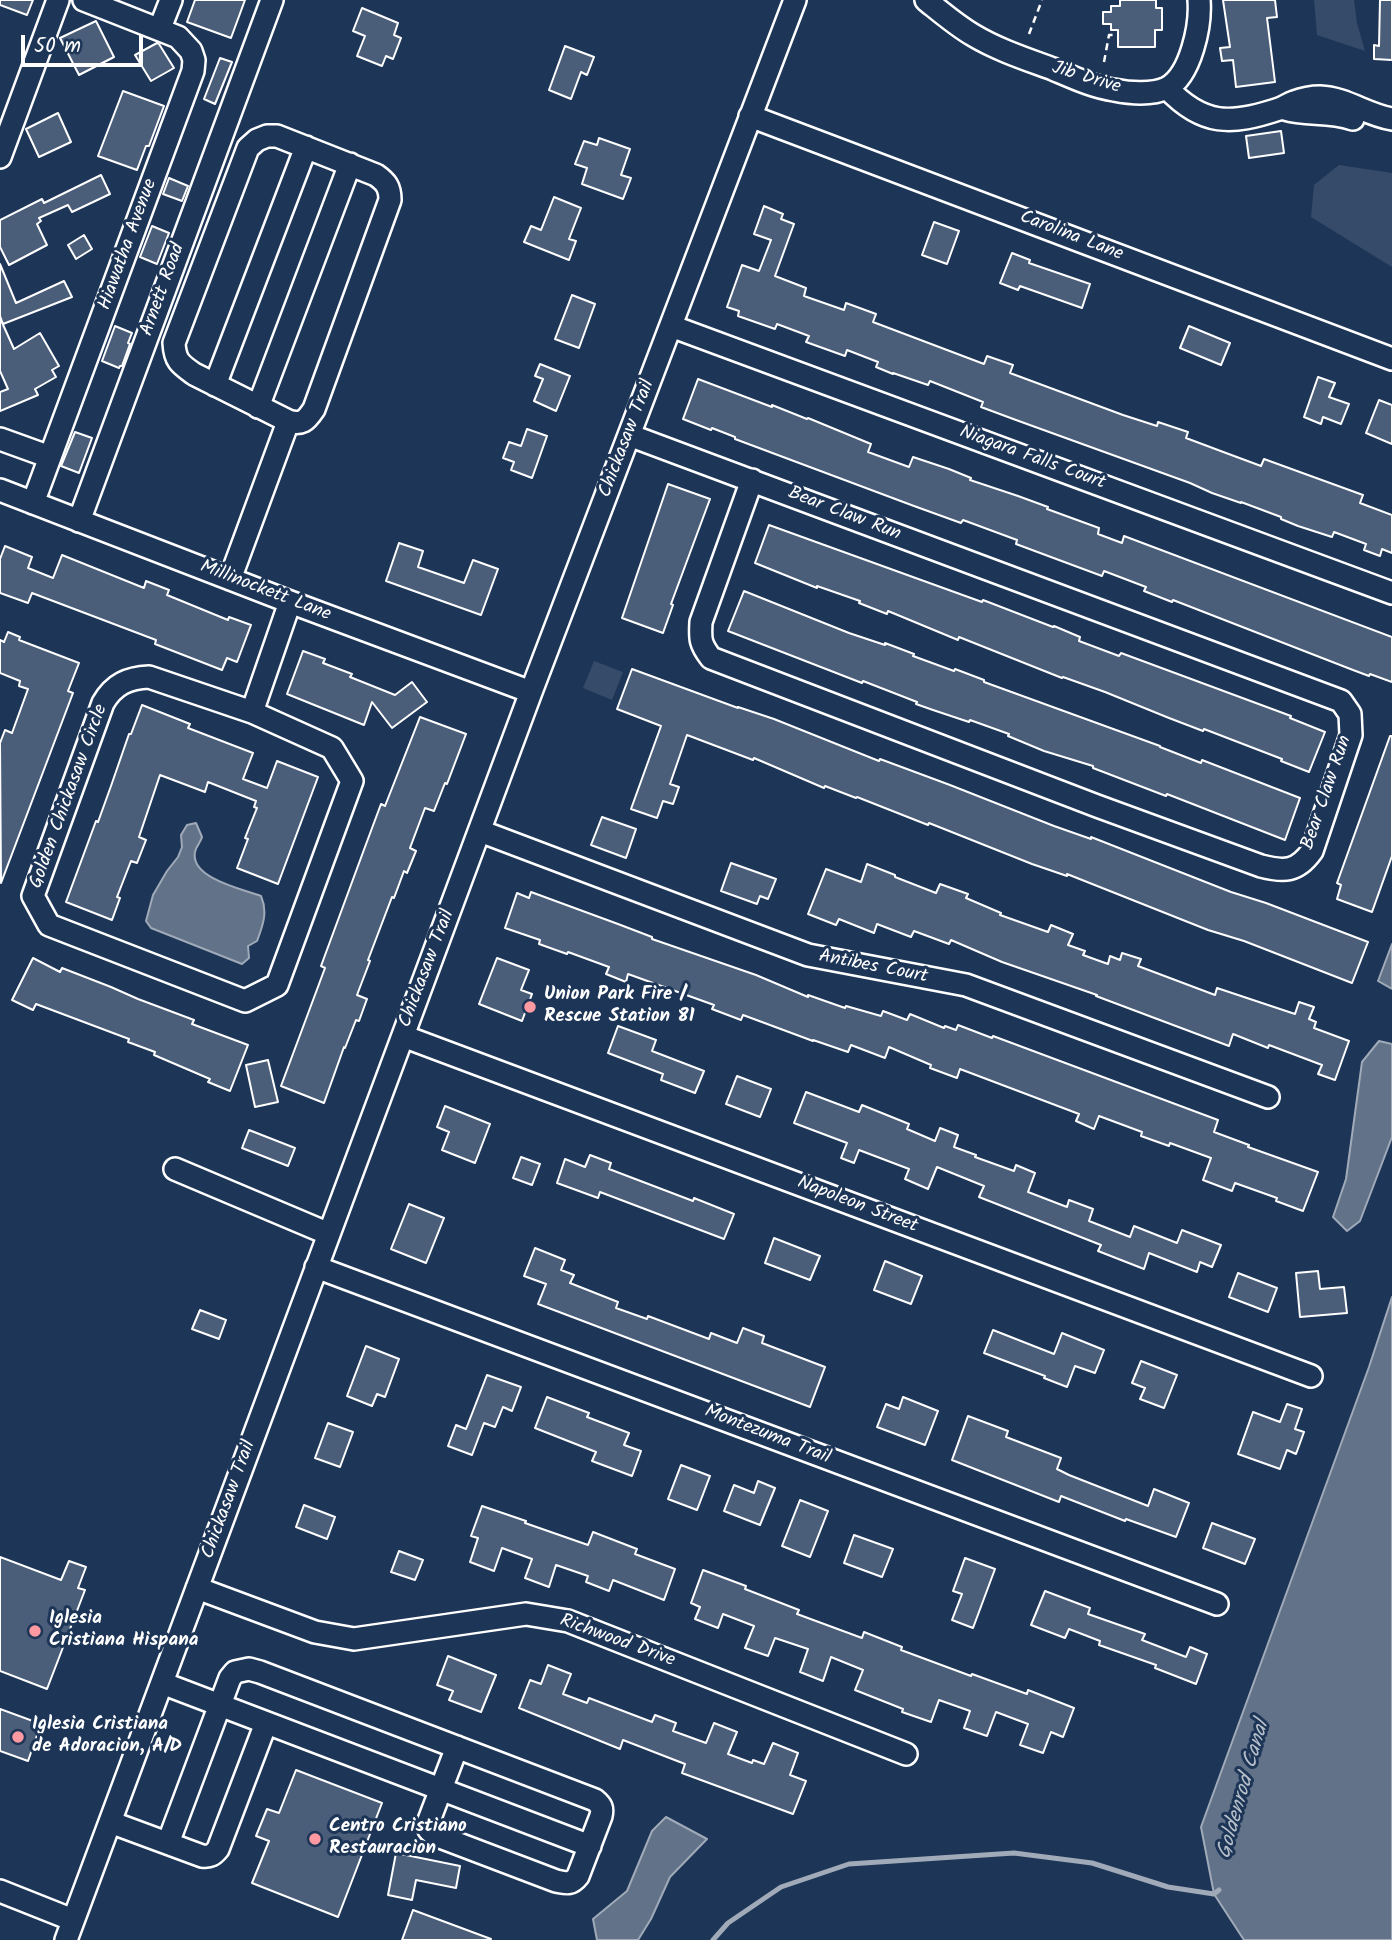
<!DOCTYPE html>
<style>
body{margin:0}
#map{position:relative;width:1392px;height:1940px;overflow:hidden;background:#1d3557;font-family:Kalam,sans-serif}
canvas{display:block}
.scale{position:absolute;left:21px;top:35px;width:122px;height:32px;box-sizing:border-box;border:4px solid #fff;border-top:0;padding-left:9px;font-size:21px;line-height:24px;white-space:nowrap;color:#fff;-webkit-text-stroke:5px #1d3557;paint-order:stroke}
</style>
<div id="map">
<canvas width="1392" height="1940"></canvas>
<div class="scale">50 m</div>
</div>
<script>
const ctx = document.querySelector('canvas').getContext('2d');
ctx.lineJoin = 'round';
function fillPath(path, color) { ctx.fillStyle = color; ctx.fill(path, 'evenodd'); }
function trace(path, color, width, dash) { ctx.strokeStyle = color; ctx.lineWidth = width; ctx.lineCap = dash ? 'butt' : 'round'; ctx.setLineDash(dash || []); ctx.stroke(path); }
function write(font, color, halo, rows, align = 'center') {
  ctx.font = font + ' Kalam,sans-serif'; ctx.lineWidth = 6; ctx.setLineDash([]); ctx.textBaseline = 'middle'; ctx.strokeStyle = halo; ctx.fillStyle = color; for (const [text, x, y, turn = 0] of rows) {
    ctx.save(); ctx.translate(x, y); ctx.rotate((+turn || 0) * Math.PI / 180); ctx.textAlign = isNaN(turn) ? turn : align; if (halo) ctx.strokeText(text, 0, 0); ctx.fillText(text, 0, 0); ctx.restore();
  }
}
fillPath(new Path2D(`
 M1314,0h40l3,23 8,28 -48,-16z
 M1339,165l53,8v94l-81,-50 3,-32z
 M594,661l29,11 -11,28 -29,-12z`), '#364b69');
const water = new Path2D(`
 M196,823l6,14c-1,5 -6,9 -7,15 -5,26 47,37 66,44 7,16 2,29 -4,45l-9,5 1,12 -7,6 -91,-36 -5,-7 7,-26 14,-24 11,-14 4,-10 -1,-12 6,-10z
 M1392,944v45l-14,-8z
 M1379,1041l13,3v93l-32,84 -13,10 -14,-14 13,-38 16,-117z
 M1392,1297v643h-148l-30,-46 -13,-67 168,-460z
 M666,1817l41,22 -37,38 -19,42 -13,21h-41l-4,-21 34,-28 25,-60z`);
fillPath(water, '#617289');
trace(water, '#a0aab8', 2);
trace(new Path2D(`
 M713,1940l15,-17 53,-36 68,-23 165,-11 78,10 76,24 46,7 5,-4`), '#a0aab8', 5);
const building = new Path2D(`
 M0,0h33l-6,15 -27,-10z
 M195,0h50l-14,38 -44,-16z
 M1120,0h36v8h6v22h-7v17h-37v-17h-7v-6h-8v-12h8v-6h9z
 M1223,0h52l2,17 -10,1 8,64 -39,5 -3,-27 -11,1 -2,-13 10,-1z
 M1380,0h12v60l-18,-1v-14l5,1z
 M362,8l36,15 -4,12 7,3 -8,21 -7,-3 -4,10 -25,-10 8,-20 -12,-5z
 M96,21l18,36 -35,18 -19,-37z
 M157,43l2,1 15,24 -23,13 -16,-26z
 M565,46l29,11 -7,18 -6,-3 -10,27 -22,-9z
 M220,58l12,4 -17,42 -11,-5z
 M123,91l41,15 -15,40h-3l-9,24 -39,-14z
 M58,113l13,29 -32,15 -13,-28z
 M1281,131l3,22 -35,5 -3,-22z
 M599,138l31,11 -9,26 10,3 -8,21 -41,-15 5,-16 -12,-4 9,-23 13,4z
 M101,175l9,19 -38,18 -4,-7 -29,13 2,3 -4,3 10,21 -38,20 -9,-18v-27l42,-21 2,4z
 M169,178l19,8 -6,15 -19,-7z
 M554,197l27,11 -12,31 7,2 -7,19 -45,-18 7,-16 10,4z
 M764,206l19,8 -2,5 13,5 -19,52 31,12 -2,8 40,14 2,-7 30,11 -3,8 111,42 3,-8 26,9 -3,8 113,42 34,11 1,-4 30,10 -2,6 40,15 35,13 3,-7 99,36 -3,8 32,12v38l-10,-4 -2,7 -16,-6 2,-6 -32,-12 -2,5 -34,-11 -17,-7v-2l-40,-15v1l-29,-10 -22,-10 -174,-63 -35,-13 2,-5 -53,-21 -2,4 -35,-12v1l-17,-7 2,-5 -31,-12 -2,6 -39,-14 3,-6 -32,-12 -2,5 -37,-13 1,-5 -12,-4 15,-42 17,6 12,-31 -17,-6z
 M934,222l25,9 -12,33 -25,-9z
 M152,226l17,7 -12,31 -17,-7z
 M84,235l8,14 -16,10 -8,-14z
 M1012,253l18,7 -1,3 61,21 -8,24 -62,-22 -2,4 -18,-7z
 M0,264l16,39 48,-22 8,16 -69,27 -3,-8z
 M572,295l23,9 -16,44 -24,-9z
 M0,318l14,31 26,-16 19,33 -7,4 4,7 -21,12 3,6 -38,16v-19l8,-3 -8,-18z
 M115,326l17,7 -4,10 2,1 -8,22h-2l-1,2 -17,-7z
 M1189,326l41,17 -9,22 -41,-17z
 M540,364l30,12 -14,35 -22,-10 9,-22 -8,-3z
 M1318,377l17,6 -6,14 20,7 -8,20 -18,-7 -2,7 -17,-7z
 M698,379l74,28v-2l35,14 1,-1 63,26 -3,8 41,15 4,-10 36,12 22,9 -1,2 48,16 30,11 -1,2 52,19 -1,6 24,9 2,-7 268,101v45l-22,-8 -1,2 -16,-6 -180,-70 -1,2 -28,-11 2,-4 -42,-16 -2,5 -35,-13 -51,-19 1,-4 -54,-20 -2,3 -47,-17 -179,-67v-2l-23,-9 -1,2 -28,-11z
 M1379,400l13,5v39l-26,-11z
 M527,429l20,7 -15,42 -21,-8 3,-8 -11,-4 6,-16 12,4z
 M75,432l17,6 -13,35 -18,-7z
 M668,484l42,15 -39,105 2,1 -10,28 -41,-15z
 M769,525l213,77 1,-2 70,27 1,-1 26,11 -1,4 40,15 2,-3 170,63 -1,2 35,14 -16,40 -28,-11 1,-2 -78,-30 -1,2 -34,-13 -64,-26 -42,-15 -1,1 -103,-41 -1,3 -70,-29 -1,3 -28,-11 1,-2 -43,-15v2l-62,-25z
 M399,543l24,8 -5,16 46,16 9,-23 25,9 -17,46 -95,-34z
 M5,546l27,11 -4,11 25,10 9,-23 82,33 2,-7 23,9 -2,5 61,25 1,-3 22,8 -14,37 -10,-4 -5,12 -67,-26 1,-4 -124,-47 -4,10 -28,-10v-34z
 M744,591l105,42 36,12v-2l29,11 -1,2 41,15 1,-2 29,11v2l176,64v1l41,16 1,-3 98,38 -15,42 -118,-46 -1,2 -73,-28v-2l-49,-15 -36,-15 1,-2 -39,-14 -1,2 -36,-12 -17,-6 1,-2 -54,-21 -1,2 -134,-52z
 M8,632l12,5 -1,3 60,23 -11,28 5,2 -72,190 -1,-140 5,-13 7,3 16,-44 -9,-3 1,-5 -20,-8v-33l4,2z
 M303,651l22,8 -2,4 29,11 -2,3 45,18 17,-13 15,20 -35,26 -20,-26 -8,23 -77,-31z
 M632,669l106,39v-1l36,12 105,42 1,-2 70,26 104,41 37,13v-2l140,55 35,11 102,39 -16,41 -108,-42 -36,-11 -141,-56v2l-35,-12 -103,-41 -1,2 -71,-28 -1,1 -31,-12 -1,2 -70,-30 -1,2 -66,-25 -17,49 9,3 -6,17 -10,-3 -6,17 -26,-9 30,-83 -44,-17z
 M142,705l48,19 -2,4 65,25 -10,26 24,9 10,-27 41,16 -40,107 -41,-16 11,-29 -3,-1 12,-30 -3,-1 2,-6 -48,-19 -3,10 -45,-17 -21,62 7,3 -9,23 -6,-2 -14,36 3,1 -8,22 -46,-18 30,-81 2,1 13,-36 18,-52h2z
 M420,717l46,17 -19,50 -2,-1 -11,28 -9,-3 -15,40 6,3 -9,22 -3,-2 -10,27 -2,-1 -24,63 2,1 -13,34 10,4 -8,22 -3,-1 -11,28 -1,-1 -20,56 -43,-17 44,-118 -4,-2 41,-111 19,-51 4,2z
 M1390,736h2v120l-20,56 -35,-13 4,-14 -4,-2z
 M602,817l34,12 -10,29 -35,-13z
 M731,863l45,16 -8,20 -8,-3 -3,8 -36,-13z
 M867,864l28,11v2l41,16 4,-9 28,10 -2,4 35,15 -1,2 48,17 3,-7 22,9 -5,11 17,6 -2,4 25,9 2,-8 10,4 2,-7 19,6 -3,7 77,29 2,-7 78,26 4,-12 15,5 -5,12 7,3 -2,6 35,13 -14,39 -17,-6 4,-9 -53,-20 -1,3 -35,-14 -4,12 -133,-50 1,-1 -95,-33 -51,-22 -2,4 -35,-13 -3,6 -34,-13 -3,9 -35,-14 -3,6 -28,-11 18,-45 35,13z
 M531,892l87,32 34,13v2l104,36 52,22v-2l37,13 1,-2 35,10 2,-5 24,9 3,-6 34,14 1,-2 11,4 2,-5 34,13 1,-2 225,84 -4,12 35,13 -1,2 70,25 -15,39 -27,-10 1,-3 -42,-15 -3,8 -29,-11 8,-22 -41,-15 -1,3 -28,-10 1,-4 -43,-16 -5,13 -18,-8 3,-7 -119,-45 -3,9 -27,-10 1,-3 -42,-18 -4,11 -34,-13 -3,7 -35,-12v1l-70,-26 -2,5 -29,-11 2,-4 -86,-31 -2,8 -20,-8 3,-7 -41,-15 -1,2 -28,-10 1,-4 -35,-12 12,-35 12,5z
 M33,958l27,14 2,-4 49,19 27,12 56,21 -2,4 56,21 -18,46 -22,-9 2,-3 -56,-24 1,-3 -27,-10 1,-3 -93,-35 -3,6 -21,-10z
 M497,958l32,12 -8,20 11,4 -10,27 -43,-17z
 M618,1026l38,14 -4,11 52,20 -9,22 -34,-13 2,-6 -55,-21z
 M268,1060l10,42 -23,5 -9,-42z
 M737,1076l34,13 -11,28 -34,-13z
 M806,1092l53,20 3,-7 47,19 -2,5 28,12 5,-13 18,7 -4,12 22,8 -1,2 39,14 2,-6 19,8 -7,19 39,15 2,-7 24,9 -4,12 41,16 4,-11 43,17 5,-13 39,15 -9,22 -12,-5 -3,10 -48,-19 -5,16 -46,-18 3,-6 -122,-48 5,-11 -47,-19 -9,22 -23,-10 4,-10 -50,-19 -5,13 -13,-5 6,-15 -53,-20z
 M445,1106l45,18 -15,39 -33,-13 7,-18 -12,-5z
 M249,1130l46,18 -7,18 -46,-18z
 M590,1155l21,8 -2,6 84,32 1,-3 40,16 -10,25 -124,-47 -2,6 -41,-15 8,-24 20,8z
 M521,1157l19,7 -8,21 -19,-7z
 M409,1204l35,14 -18,45 -35,-14z
 M774,1238l46,18 -10,24 -45,-17z
 M535,1248l30,12 -4,10 13,5 -4,8 48,19 -2,6 31,11 1,-3 61,23 2,-6 26,10 6,-15 21,8 -2,7 63,24 -15,40 -272,-103 8,-20 -22,-8z
 M885,1261l37,15 -11,28 -37,-14z
 M1318,1271l2,18 24,-2 3,26 -47,4 -4,-44z
 M1238,1273l39,15 -9,24 -39,-15z
 M200,1310l26,10 -7,19 -27,-10z
 M993,1330l61,24 8,-21 42,17 -9,23 -20,-7 -8,21 -23,-9 1,-2 -61,-23z
 M366,1346l33,13 -14,38 -8,-3 -5,12 -25,-10z
 M1141,1361l36,14 -13,33 -24,-9 5,-11 -13,-5z
 M487,1375l34,12 -9,24 -9,-4 -8,20 -11,-4 -12,32 -24,-9 8,-21 10,4z
 M547,1397l42,16 -2,4 42,16 -5,12 17,6 -9,25 -40,-15 4,-9 -61,-24z
 M903,1397l35,14 -13,34 -48,-18 9,-23 13,5z
 M1287,1404l15,5 -7,20 9,3 -8,22 -9,-4 -7,19 -42,-15 15,-42 27,10z
 M968,1416l40,15 -2,6 55,21 -4,11 12,6 79,31 6,-17 35,14 -13,34 -50,-18 -1,2 -64,-25 -2,6 -107,-42z
 M328,1423l25,9 -13,35 -25,-9z
 M681,1465l29,11 -13,34 -29,-11z
 M758,1481l17,7 -15,37 -36,-14 10,-26 20,8z
 M800,1500l28,11 -18,46 -28,-11z
 M304,1505l31,12 -8,22 -31,-12z
 M482,1506l44,15 -1,2 63,22 5,-13 44,17 -2,5 40,15 -11,31 -51,-20 -4,11 -23,-9 2,-6 -32,-11 -7,22 -24,-9 7,-19 -30,-11 -8,23 -24,-9 8,-24 -7,-2z
 M1212,1523l43,16 -10,25 -42,-16z
 M854,1535l39,14 -11,28 -38,-14z
 M399,1551l24,9 -8,20 -24,-8z
 M0,1557l61,23 8,-19 17,6 -8,21 7,2 -38,99 -47,-18z
 M965,1558l30,11 -22,59 -21,-8 10,-26 -9,-3z
 M703,1570l43,16 -1,3 54,21 -2,4 65,24 2,-6 38,15 -1,3 70,26 1,-2 55,20 1,-4 46,18 -11,29 -12,-5 -8,21 -23,-8 8,-21 -32,-12 -9,24 -23,-8 6,-17 -31,-11 -8,22 -29,-10 1,-3 -48,-19 8,-20 -32,-13 -8,24 -23,-9 8,-23 -33,-11 -7,18 -23,-8 9,-22 -31,-12 -5,14 -23,-9 5,-12 -9,-4z
 M1045,1591l45,17 -2,6 57,20 -3,6 44,17 4,-10 17,7 -11,30 -41,-16 1,-3 -57,-20 1,-4 -31,-12 -4,9 -34,-13z
 M448,1656l48,19 -15,37 -32,-12 4,-9 -16,-6z
 M548,1665l23,9 -8,20 24,9 2,-5 63,24 3,-7 21,8 -3,8 33,12 8,-20 23,9 -9,22 24,9 1,-3 11,4 9,-21 25,10 -8,22 16,6 -13,33 -111,-41 3,-9 -62,-24 -3,9 -101,-41 11,-28 11,4z
 M0,1709l41,15 -13,37 -28,-10z
 M296,1770l86,33 -44,114 -86,-34 17,-42 -13,-5 11,-27 12,4z
 M396,1853l64,13 -4,22 -40,-8 -4,20 -24,-5z
 M413,1910l78,29 -1,1h-88z`);
fillPath(building, '#4a5d79');
trace(building, '#fff', 2);
const minor = new Path2D(`
 M926,0c15,12 30,25 47,35 25,15 53,24 80,34 19,8 40,18 61,21 15,3 38,5 53,-2 24,-13 34,-63 32,-88
 M160,28l11,-28
 M1167,88c36,38 64,37 112,21 6,-2 9,-5 15,-7 8,-3 17,-5 26,-5 26,1 47,18 72,22
 M1285,109c22,7 43,1 68,10
 M750,116l642,243
 M267,136h10l99,39c10,7 14,12 14,25l-76,209c-8,12 -12,16 -26,12l-94,-47c-14,-10 -19,-13 -20,-31l74,-195 9,-8z
 M0,157l58,-157
 M671,326l721,267
 M215,385l91,-238
 M258,407l92,-243
 M629,435l712,266 9,13 1,21 -39,116c-15,21 -28,21 -51,15l-164,-60 -386,-148c-11,-14 -11,-19 -10,-36l51,-142
 M0,439l50,18
 M0,490l290,112 241,90
 M33,503l160,-432 1,-11 -3,-9 -13,-14 -94,-37
 M79,521l193,-521
 M230,579l58,-157
 M149,677l103,35 80,36 20,33 -75,204 -32,16 -196,-76 -16,-29 70,-193c11,-19 25,-25 46,-26z
 M252,712l38,-110
 M480,831l328,124 158,30 302,112
 M403,1036l908,340
 M175,1169l154,65
 M316,1267l901,337
 M197,1588l118,44 39,7 172,-25 42,7 338,133
 M162,1683l428,163
 M110,1822l92,34c8,1 11,-1 16,-7l48,-126
 M168,1843l62,-165 5,-6 14,-3 11,3 335,128c6,5 8,8 6,16l-23,60c-7,9 -12,7 -22,5l-121,-46 -6,-5 -1,-7 29,-76
 M0,1891l73,29
 M66,1940l465,-1248 264,-692`);
trace(minor, '#fff', 26);
trace(new Path2D(`
 M1029,34l13,-34
 M1104,62l5,-27h10`), '#fff', 2.5, [7, 5]);
trace(minor, '#1d3557', 21);
for (const [x, y, r, color] of [
 [530,1007,7,"#ff9aa2"],
 [35,1631,7,"#ff9aa2"],
 [18,1737,7,"#ff9aa2"],
 [315,1839,7,"#ff9aa2"]
]) { const dot = new Path2D(); dot.arc(x, y, r, 0, 2 * Math.PI); ctx.fillStyle = color; ctx.fill(dot); trace(dot, '#1d3557', 2.5); }
write('19px', '#fff', '#1d3557', [
 ["Jib Drive",1086,79,17],
 ["Carolina Lane",1071,237,21],
 ["Hiawatha Avenue",129,245,-70],
 ["Arnett Road",164,290,-70],
 ["Chickasaw Trail",628,439,-69],
 ["Niagara Falls Court",1032,459,20],
 ["Bear Claw Run",844,515,21],
 ["Millinockett Lane",265,592,21],
 ["Bear Claw Run",1328,793,-71],
 ["Golden Chickasaw Circle",70,797,-70],
 ["Antibes Court",873,968,11],
 ["Chickasaw Trail",428,969,-69],
 ["Napoleon Street",857,1206,21],
 ["Montezuma Trail",767,1436,21],
 ["Chickasaw Trail",230,1500,-70],
 ["Richwood Drive",617,1642,20]
]);
write('bold 19px', '#fff', '#1d3557', [
 ["Union Park Fire /",544,996],
 ["Rescue Station 81",544,1018],
 ["Iglesia",49,1620],
 ["Cristiana Hispana",49,1642],
 ["Iglesia Cristiana",32,1726],
 ["de Adoracion, A/D",32,1748],
 ["Centro Cristiano",329,1828],
 ["Restauracion",329,1850]
], 'left');
write('italic 21px', '#b8c0ca', '#1d3557', [
 ["Goldenrod Canal",1245,1790,-74]
]);
</script>
